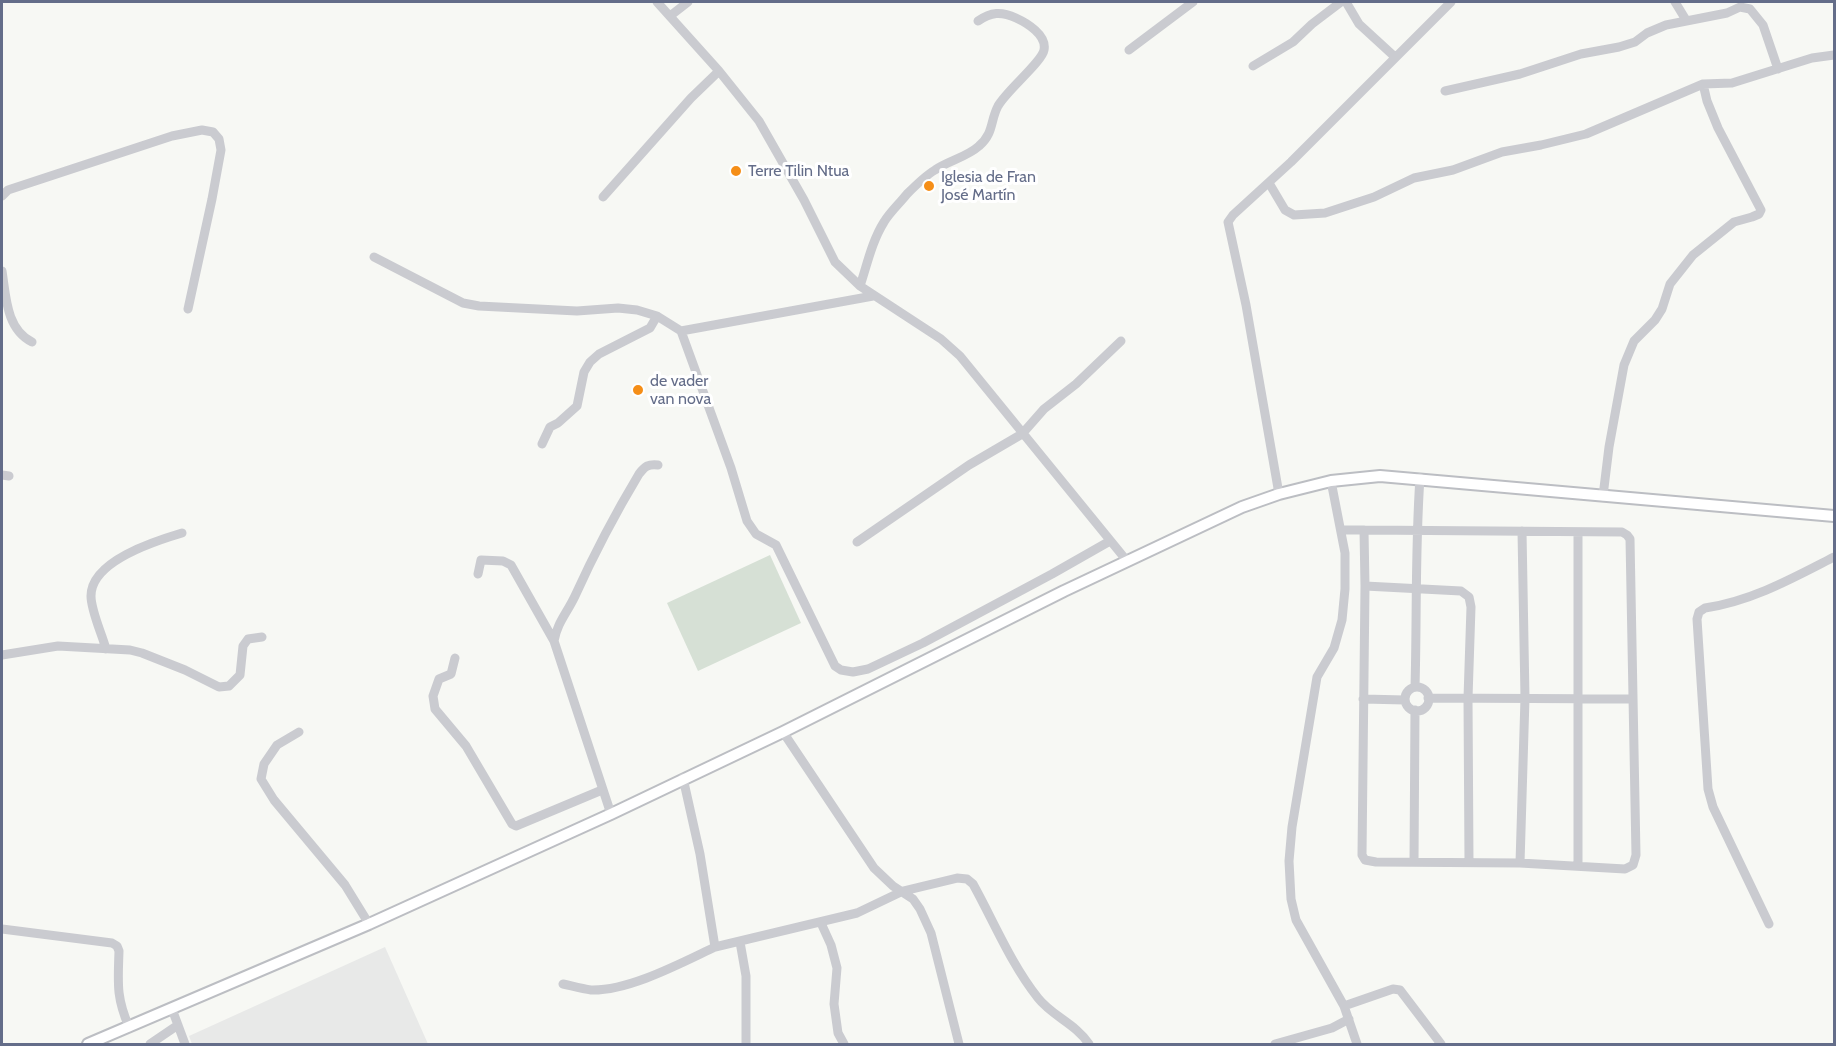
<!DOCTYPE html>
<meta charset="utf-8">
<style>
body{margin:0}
#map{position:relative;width:1836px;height:1046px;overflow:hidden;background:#f7f8f4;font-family:Cabin,sans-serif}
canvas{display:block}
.frame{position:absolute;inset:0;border:3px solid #646d89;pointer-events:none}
</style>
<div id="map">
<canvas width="1836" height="1046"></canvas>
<div class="frame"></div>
</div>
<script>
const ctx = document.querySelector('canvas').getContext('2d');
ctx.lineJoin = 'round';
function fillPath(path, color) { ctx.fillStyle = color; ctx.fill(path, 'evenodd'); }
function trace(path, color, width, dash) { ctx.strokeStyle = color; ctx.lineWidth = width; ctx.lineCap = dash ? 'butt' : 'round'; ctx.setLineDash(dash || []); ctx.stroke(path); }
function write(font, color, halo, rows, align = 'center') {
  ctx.font = font + ' Cabin,sans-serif'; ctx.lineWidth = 6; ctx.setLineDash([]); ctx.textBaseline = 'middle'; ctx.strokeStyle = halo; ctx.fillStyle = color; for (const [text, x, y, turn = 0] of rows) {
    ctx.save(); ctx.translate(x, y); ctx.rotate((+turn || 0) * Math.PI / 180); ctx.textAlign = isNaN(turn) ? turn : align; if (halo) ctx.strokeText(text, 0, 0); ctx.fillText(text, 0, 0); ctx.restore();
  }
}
fillPath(new Path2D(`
 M385,947l43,97h-236l-3,-8z`), '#e8e9e8');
fillPath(new Path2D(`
 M770,555l31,68 -103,48 -31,-68z`), '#d6e0d5');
const major = new Path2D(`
 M88,1044l281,-120 242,-110 172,-82 281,-141 178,-84 37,-13 52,-13 49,-5 454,40`);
trace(major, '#bcbec3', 14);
trace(new Path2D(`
 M657,2l62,69 40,50 45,79 31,62 25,24 81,53 19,17 167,205
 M1346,2l13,22 36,33
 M1675,2l11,18
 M670,16l18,-14
 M1129,50l64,-48
 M1253,66l40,-24 19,-18 29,-22
 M1445,91l75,-17 61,-20 38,-7 16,-5 12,-9 19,-8 61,-12 13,-6 10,2 13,16 15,44
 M1269,183l16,27 9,5 31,-2 49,-16 40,-19 39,-8 49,-18 39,-7 45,-11 117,-50 29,-1 80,-25 22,-3
 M2,196l6,-6 164,-54 30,-6 11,2 6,7 2,11 -9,49 -24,110
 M603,197l88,-99 28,-27
 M374,257l89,46 16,3 98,5 41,-3 19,2 20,6 24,15 192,-35
 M2,271c4,25 4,58 30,71
 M860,286c7,-21 12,-45 24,-64 6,-10 16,-19 23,-28 8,-8 18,-18 28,-24 13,-9 32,-13 44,-24 15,-13 11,-25 19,-40 9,-16 44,-44 46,-56 3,-15 -17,-27 -28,-32 -15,-7 -25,-6 -38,3
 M681,331l50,137 16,53 9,13 20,11 59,121 6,4 12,2 15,-3 55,-26 129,-69 58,-33
 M542,444l8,-17 8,-4 19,-17 7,-34 6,-10 9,-8 51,-26 7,-12
 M2,475l7,1
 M1331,481l14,72v36l-3,31 -8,28 -17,29 -25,150 -3,34 2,38 5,21 48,86 13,38
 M1279,494l-33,-189 -18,-83 5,-7 58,-53 160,-160
 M1603,496l6,-49 15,-82 10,-24 21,-21 7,-11 8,-25 23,-29 41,-33 18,-5 7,-3 2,-4 -43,-82 -11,-27 -4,-17
 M1341,530h23l258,2 5,3 3,4 6,316 -3,10 -8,4 -105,-6 -144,-1 -11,-2 -3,-5 3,-269 -1,-56
 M1578,532v334
 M857,542l112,-77 53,-31 22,-25 32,-25 45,-43
 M478,574l3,-14 22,1 8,4 43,76 57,173
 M1365,586l96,5 8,6 2,10 -3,91 1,164
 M554,641c3,-18 13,-28 21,-45 19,-42 40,-82 64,-122 6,-8 9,-10 19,-9
 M106,649c-4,-15 -15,-38 -15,-53 0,-35 64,-55 91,-63
 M2,655l56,-9 72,4 12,3 43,17 34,17 10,-1 11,-11 3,-29 5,-7 14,-2
 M455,658l-4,16 -12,5 -6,17 2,13 31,37 46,78 4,2 86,-36
 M1415,687c2,-69 0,-139 5,-209
 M1405 699a12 12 0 1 1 24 0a12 12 0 1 1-24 0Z
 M1428,698l205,1
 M1363,699l42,1
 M299,732l-22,13 -13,19 -3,15 13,21 71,85 24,39
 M783,732l91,136 19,18 20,13 7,10 11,24 28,111
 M683,778l17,76 15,93 142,-34 46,-22 54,-13 10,1 6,5c21,38 38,80 65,114 14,18 38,26 51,46
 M1414,862l1,-152
 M1520,863l5,-165 -3,-167
 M821,923l10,22 6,23 -3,36 4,29 6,11
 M1769,924l-56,-117 -5,-18 -11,-170 2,-7 6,-4c47,-7 88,-30 129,-51
 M2,929l110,14 5,3 2,5c-1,32 -3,46 10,76
 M740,942l6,34v68
 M563,984c9,2 19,5 28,6 38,1 90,-27 124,-43
 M1344,1006l49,-17 7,1 41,54
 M172,1009l13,35
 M150,1044l28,-19
 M1275,1044l57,-16 17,-9`), '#cacbd0', 9);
trace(major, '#fff', 10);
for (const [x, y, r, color] of [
 [736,171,6,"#f58e17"],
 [929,186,6,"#f58e17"],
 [638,390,6,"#f58e17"]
]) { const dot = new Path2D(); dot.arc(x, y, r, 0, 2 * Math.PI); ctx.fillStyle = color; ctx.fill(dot); trace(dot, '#fff', 2); }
write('16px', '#646d89', '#fff', [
 ["Terre Tilin Ntua",748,171],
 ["Iglesia de Fran",941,177],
 ["José Martín",941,195],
 ["de vader",650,381],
 ["van nova",650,399]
], 'left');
</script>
